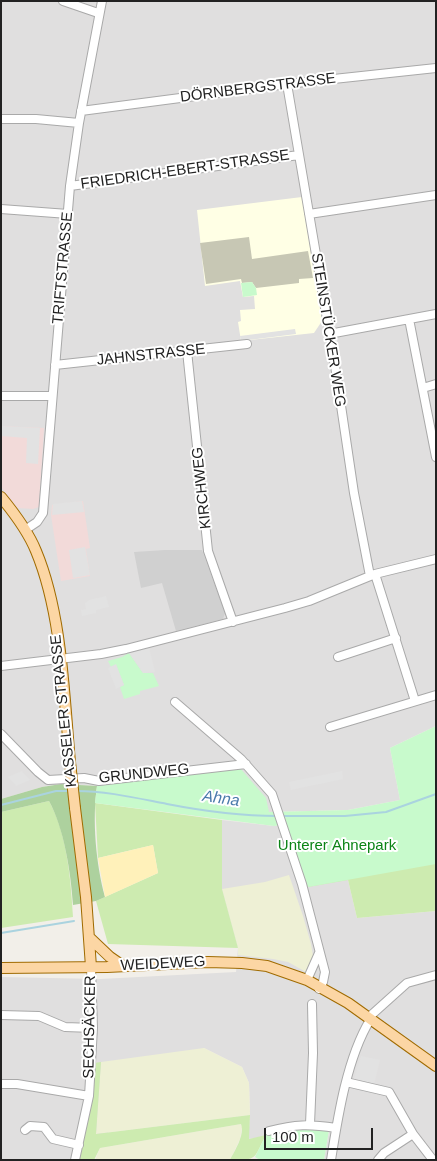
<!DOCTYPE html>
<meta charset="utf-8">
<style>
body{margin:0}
#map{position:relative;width:437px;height:1161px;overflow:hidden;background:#f2efe9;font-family:Arial,sans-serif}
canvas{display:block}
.frame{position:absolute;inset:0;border:2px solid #222;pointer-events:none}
.scale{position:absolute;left:264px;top:1128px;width:109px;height:22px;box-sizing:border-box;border:2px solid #222;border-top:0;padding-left:6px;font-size:15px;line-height:18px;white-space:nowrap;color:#222;-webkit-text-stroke:4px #fff;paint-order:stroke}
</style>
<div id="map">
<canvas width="437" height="1161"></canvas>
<div class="frame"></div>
<div class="scale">100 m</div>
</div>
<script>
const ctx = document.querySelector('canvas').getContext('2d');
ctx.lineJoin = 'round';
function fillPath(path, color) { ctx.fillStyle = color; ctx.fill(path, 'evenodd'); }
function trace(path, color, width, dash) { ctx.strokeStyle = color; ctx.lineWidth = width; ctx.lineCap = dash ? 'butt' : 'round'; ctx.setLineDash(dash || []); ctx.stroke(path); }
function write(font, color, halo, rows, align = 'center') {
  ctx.font = font + ' Arial,sans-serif'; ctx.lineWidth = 4; ctx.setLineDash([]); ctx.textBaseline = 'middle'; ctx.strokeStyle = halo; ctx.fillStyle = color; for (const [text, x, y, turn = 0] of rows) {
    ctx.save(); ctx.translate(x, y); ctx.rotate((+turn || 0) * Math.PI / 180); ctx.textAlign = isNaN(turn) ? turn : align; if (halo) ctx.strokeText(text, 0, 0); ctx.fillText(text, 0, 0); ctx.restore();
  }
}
fillPath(new Path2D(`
 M1,1h435v725l-46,22 10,52 -52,10 -79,2 -172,-26 -36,-2 -19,3 -41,12z
 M222,820l52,6 12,-2 62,56 9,38 79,-7v249h-112l5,-29 -81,8 2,-24 -1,-32 -7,-16 -38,-19 -127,112h-76v-183l99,2 136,-7 2,-24 -16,-59z`), '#e0dfdf');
fillPath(new Path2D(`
 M1,426l43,2 -5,79 -6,2 -16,-1 -16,-21z
 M83,501l7,47 -4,1 4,27 -29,5 -10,-66 1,-10z`), '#f2dad9');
fillPath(new Path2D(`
 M302,197l20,124 -8,12 -73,8 -3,-19 3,-1 -1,-11 15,-1 -1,-13 -11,1 -3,-16 -35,5 -8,-76z`), '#ffffe5');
fillPath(new Path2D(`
 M165,550h37l23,63 -2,6 -47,12 -14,-48 -21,5 -7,-36z`), '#d0d0d0');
fillPath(new Path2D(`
 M249,237l3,22 56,-8 5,27 -14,1v4l-43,5 -4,-6 -10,1 -1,-4 -35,5 -6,-41z`), '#c7c7b4');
fillPath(new Path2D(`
 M289,875l14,41 8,28 2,12 -7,16 -18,-10 -15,-3 -35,-4v-7l-16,-59 43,-7z
 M204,1048l38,19 7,16 1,32 -154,19 5,-72z
 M241,1124l1,3 -2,12 -10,21h-135l5,-12z`), '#eef0d5');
fillPath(new Path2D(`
 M49,801c18,32 22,80 24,116l-72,11v-116z
 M95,803l127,17v69l16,59 -130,-4 -12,-43 62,-28 -5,-28 -55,13z
 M344,836l92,18v57l-79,7 -9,-38 -40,7 -14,-41z
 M101,1062l-5,72 154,-19 -1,24 17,-4c-13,24 -7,25 -36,25 5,-10 15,-25 11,-36l-141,24 -6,12h-17l17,-97z`), '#cdebb0');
fillPath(new Path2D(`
 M61,784l36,2c-5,34 -1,78 8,111l-9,4 -23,4c-2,-32 -9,-77 -24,-104l-48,11v-13l41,-12z`), '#add19e');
fillPath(new Path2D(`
 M153,845l5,28 -53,24 -7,-39z`), '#fff1ba');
fillPath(new Path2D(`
 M252,282l4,6 1,7 -14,2 -2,-14z
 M129,653l14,20h10l6,13 -19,5v3l-16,5 -4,-12 4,-2 -8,-20 -5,2 -3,-6 14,-4z
 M436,726v138l-128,23 -22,-63 -12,2 -179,-23 2,-17 143,-18 26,30 3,14 79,-2 52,-10 -10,-52z
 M303,1128l26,2 -5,30h-64l-5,-3 11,-22z`), '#c8facc');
fillPath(new Path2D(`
 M295,329l1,5 -55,7 -1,-5z
 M1,426l39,2 -2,36 -12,-1 1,-25 -26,-2z
 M82,501l2,11 -32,3 1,-11z
 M85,547l5,28 -17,3 -4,-28z
 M106,596l3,11 -13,3v3l-14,3 -1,-6 5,-1 -1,-6 4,-3z
 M149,648l6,24 -12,1 -14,-20z
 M116,664l8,21 -8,4 -8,-21z
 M22,771l8,9 -14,6 -8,-9z
 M342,771l1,8 -52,11 -2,-8z
 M361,1056l19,4 -6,24 -20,-5z`), '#e2e2e2');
trace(new Path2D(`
 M76,791c31,0 60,7 91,13 36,7 73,12 110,12
 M1,805l55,-14h13
 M282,816h63l41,-4 50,-18
 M1,933l73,-12`), '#aad3df', 2);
const minor = new Path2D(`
 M63,1l35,12
 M287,84l49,288 18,121 16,83
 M81,111l206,-27 149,-16
 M1,119h35l43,4
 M70,186l229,-31
 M1,209l67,5
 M309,214l127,-19
 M409,319l27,138
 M329,334l107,-20
 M187,351l21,200 25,71
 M55,365l192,-21
 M423,388l13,-4
 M1,396h51
 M25,530l12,-8 6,-9 27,-327 9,-63 23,-122
 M375,574l40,127
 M338,657l58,-19
 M1,666l100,-12 25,-5 159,-41 24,-7 66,-27 61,-15
 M175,702l66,57 31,35 30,90 23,88 -2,10 -4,7
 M330,727l106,-32
 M1,734l37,38 10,8 36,-2 15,3 147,-17
 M307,980l12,-27
 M1,1015l38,1 26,11 28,1
 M368,1018l39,-35 29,-8
 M346,1082l43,10 24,42 20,26
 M1,1084h16l72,12
 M310,1124l3,-71 -1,-49
 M25,1130l5,-4 14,1 9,12 26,6
 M269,1131c27,-7 40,-7 67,-3
 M75,1160l14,-64 4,-68 -2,-61
 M331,1160c7,-44 16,-102 39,-140
 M378,1160l6,-7 29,-19`);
const major = new Path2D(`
 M1,497c14,17 27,34 35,54 26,62 28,145 34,211
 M75,808l11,89 5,70
 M90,938l20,19 13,9
 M1,968l106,-1 101,-5 34,1 25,3 40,14 41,23 88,63`);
trace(minor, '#a9a9a9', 10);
trace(major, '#a06b00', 12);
trace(minor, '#fff', 8);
trace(major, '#fcd6a4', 10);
const majorBridge = new Path2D(`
 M70,762l5,46`);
trace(majorBridge, '#a06b00', 12, []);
trace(majorBridge, '#fcd6a4', 10);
write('15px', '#222', '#fff', [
 ["DÖRNBERGSTRASSE",258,88,-7],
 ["FRIEDRICH-EBERT-STRASSE",185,170,-8],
 ["TRIFTSTRASSE",63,268,-85],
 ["STEINSTÜCKER WEG",328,330,81],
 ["JAHNSTRASSE",151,355,-6],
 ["KIRCHWEG",202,488,-96],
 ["KASSELER STRASSE",64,711,-96],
 ["GRUNDWEG",144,774,-6],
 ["WEIDEWEG",163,964,-3],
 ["SECHSÄCKER",90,1027,-89]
]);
write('15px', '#0c8416', '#fff', [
 ["Unterer Ahnepark",337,846]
]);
write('italic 16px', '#4a7aab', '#fff', [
 ["Ahna",221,799,8]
]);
</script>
